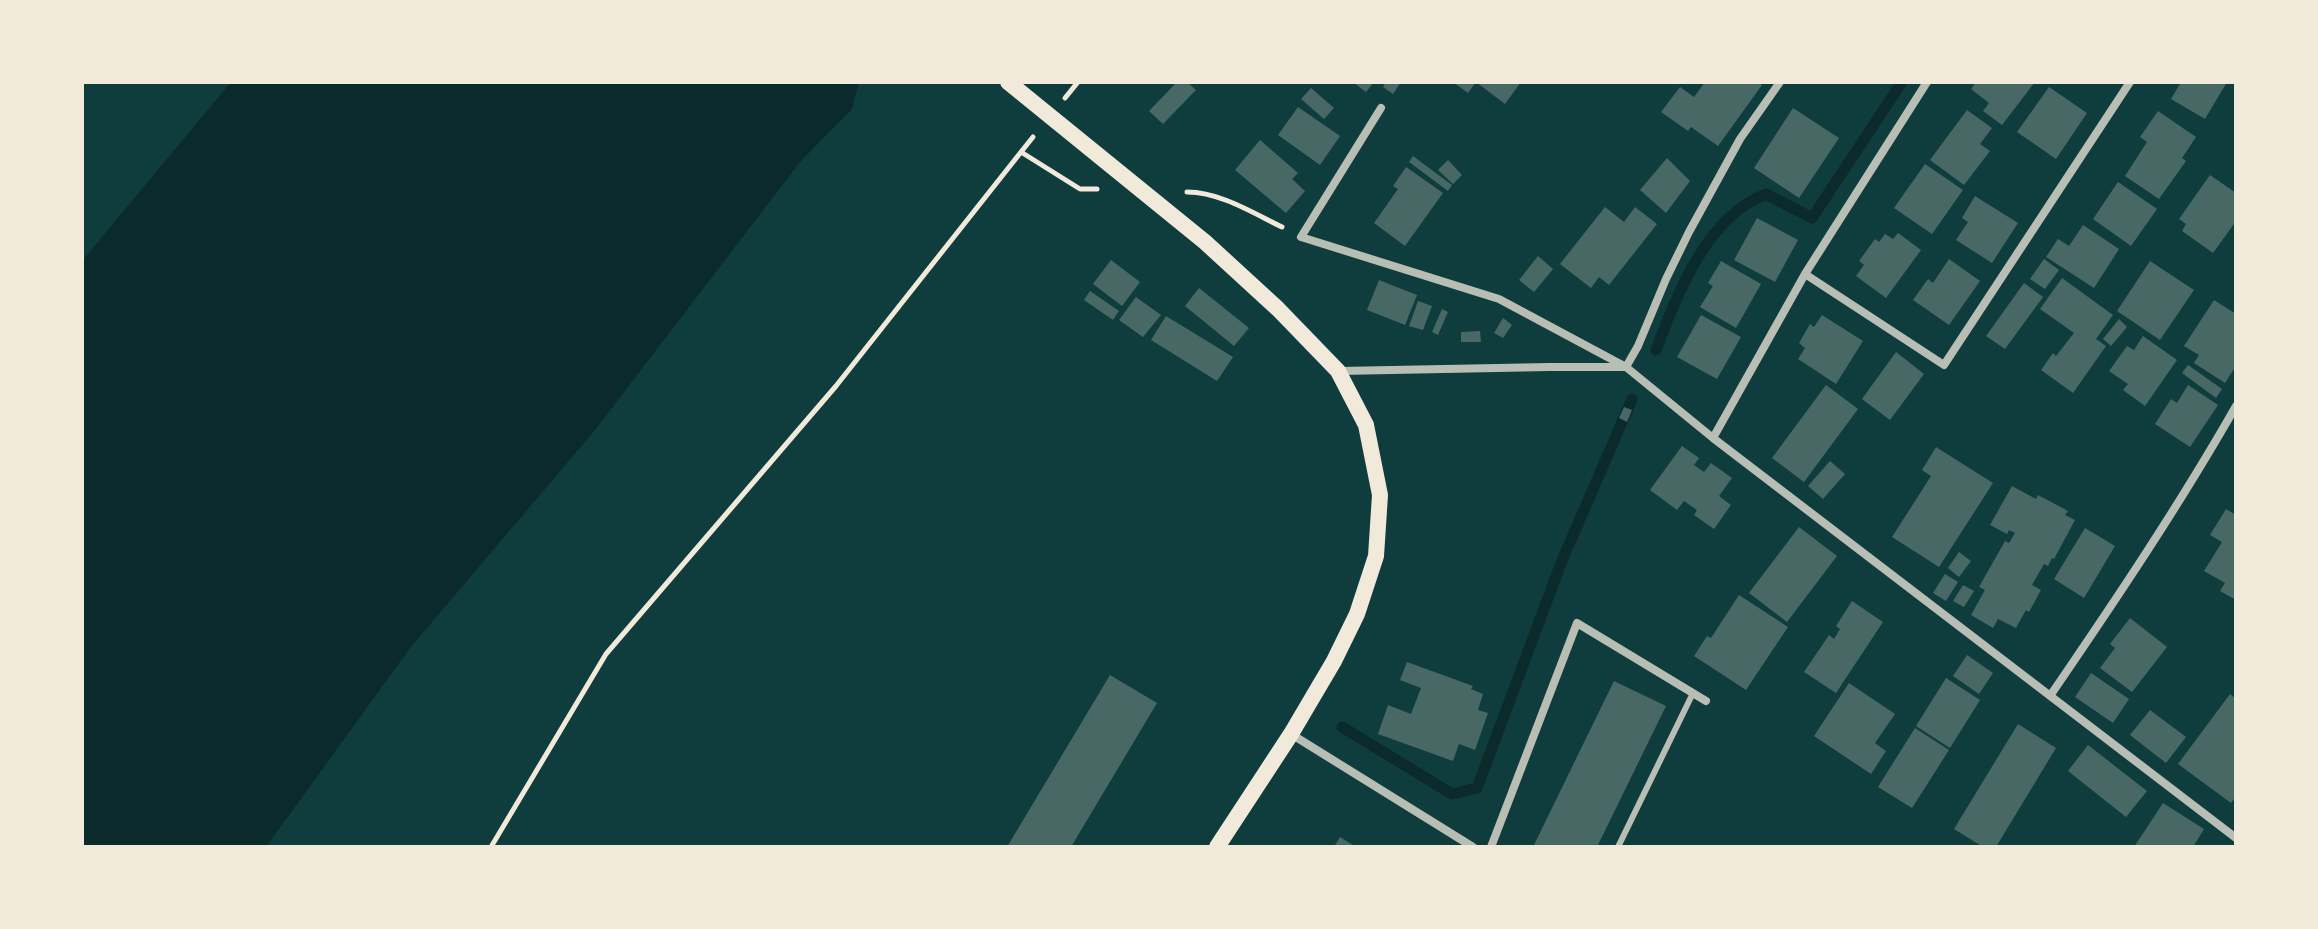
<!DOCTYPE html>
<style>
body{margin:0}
#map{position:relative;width:2318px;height:929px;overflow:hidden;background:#0f3d3e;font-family:Poppins,sans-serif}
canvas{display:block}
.frame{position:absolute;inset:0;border:84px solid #f1e9da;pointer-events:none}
</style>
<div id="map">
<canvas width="2318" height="929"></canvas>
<div class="frame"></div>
</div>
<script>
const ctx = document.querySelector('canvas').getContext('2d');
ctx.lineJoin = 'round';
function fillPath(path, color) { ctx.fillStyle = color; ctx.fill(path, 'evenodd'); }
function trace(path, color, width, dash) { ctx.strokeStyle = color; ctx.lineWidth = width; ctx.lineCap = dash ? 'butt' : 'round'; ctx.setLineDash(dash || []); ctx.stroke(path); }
fillPath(new Path2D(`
 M231,82h628l-7,27 -52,53 -205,268 -185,218 -144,199h-184v-586z`), '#0a2a2b');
trace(new Path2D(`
 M1656,350c21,-55 50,-133 110,-156l46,24 90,-136
 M1342,727l110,67 25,-6 84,-225 71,-164`), '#0a2a2b', 11);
fillPath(new Path2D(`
 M1177,82h10l9,8 -33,34 -14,-13z
 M1353,82h21l-8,10z
 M1386,82h15l-8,12 -10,-7z
 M1453,82h68l-16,22 -29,-22 -8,11z
 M1705,82h52l5,3 -44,61 -27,-19 -3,4 -27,-19 19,-25 14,10z
 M1976,82h59l-33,43 -19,-14 6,-8 -18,-14z
 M2181,82h46l-22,37 -34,-20z
 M2049,87l38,26 -31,46 -39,-27z
 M1311,88l23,20 -10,11 -23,-20z
 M1298,107l42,29 -20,29 -42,-30z
 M1793,108l46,30 -40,60 -45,-30z
 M1967,110l25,18 -12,16 10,7 -26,34 -34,-25z
 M2158,111l38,26 -14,21 4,3 -27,38 -34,-23 22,-34 -7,-5z
 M1260,140l38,33 -6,6 13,12 -19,22 -51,-43z
 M1413,156l39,29 -4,6 -39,-29z
 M1667,158l23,23 -24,32 -26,-23z
 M1448,160l14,15 -9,9 -15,-14z
 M1925,164l38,26 -31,44 -38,-26z
 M1406,167l37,26 -38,53 -31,-23 24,-34 -5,-3z
 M2210,175l26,18v28l-23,32 -31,-22 4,-7 -7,-5z
 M2118,182l39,27 -26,37 -38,-27z
 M1975,196l43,27 -26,40 -36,-23 12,-18 -6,-4z
 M1605,207l19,15 11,-15 22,17 -48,61 -10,-8 -8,11 -31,-24z
 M1757,218l41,22 -23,42 -41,-22z
 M2083,225l36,24 -25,39 -48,-31 12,-18 11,7z
 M1898,233l23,17 -35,48 -30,-22 8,-11 -5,-4 16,-22 4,3 6,-8 8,5z
 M1538,256l15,13 -19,23 -15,-12z
 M1949,259l31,22 -31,44 -36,-25 15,-21 5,4z
 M2044,259l15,11 -14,19 -15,-10z
 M1111,260l29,22 -18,24 -29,-22z
 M1721,261l40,23 -25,44 -36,-21 13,-21 -5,-3z
 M2150,261l44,29 -34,50 -43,-29z
 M2062,278l51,37 -17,24 10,7 -33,47 -32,-23 12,-17 3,3 18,-23 -34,-24z
 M1379,280l38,15 -12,30 -38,-15z
 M2024,283l19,14 -38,52 -19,-13z
 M1199,288l50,40 -15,18 -49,-40z
 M1090,291l29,20 -6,9 -29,-20z
 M1136,297l25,18 -18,22 -24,-17z
 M2214,300l22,14v52l-11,17 -31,-20 5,-8 -15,-9z
 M1418,301l14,5 -9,24 -14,-4z
 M1442,309l6,3 -10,23 -6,-3z
 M1701,315l40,22 -24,42 -40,-22z
 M1822,315l41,26 -27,43 -38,-25 7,-11 -6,-5 11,-19 4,3z
 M1166,316l67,41 -16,24 -66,-41z
 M1503,318l9,7 -9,13 -9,-5z
 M2119,319l8,8 -16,19 -8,-7z
 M1480,331l1,11h-20v-10z
 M2143,336l34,24 -32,46 -22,-16 5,-6 -19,-13 18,-25 7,4z
 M1896,352l28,22 -34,46 -28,-21z
 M2188,365l34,24 -6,9 -34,-25z
 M1826,385l32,24 -54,73 -32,-24z
 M2188,385l30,20 -28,42 -35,-23 16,-25 6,4z
 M1624,407l8,3 -5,12 -8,-4z
 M1682,446l17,12 -5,7 10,7 7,-9 21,15 -13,18 12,9 -17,24 -20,-14 3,-5 -13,-9 -7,9 -27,-20z
 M1936,447l57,36 -54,84 -47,-30 39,-61 -9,-6z
 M1830,461l15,13 -22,25 -15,-13z
 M2012,486l24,13 2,-4 30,16 -3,4 10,5 -21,39 -2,-1 -4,8 -4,-2 -12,21 9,5 -12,22 -3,-2 -10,18 -18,-9 -5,9 -22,-13 14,-25 -6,-3 26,-46 4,2 6,-10 -6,-3 -2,4 -17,-9z
 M2226,509l10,6v85l-16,-9 5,-8 -21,-12 18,-29 -12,-7z
 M1799,527l38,29 -50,66 -38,-29z
 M2085,528l30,18 -31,52 -30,-19z
 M1959,552l12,9 -12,16 -11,-9z
 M1945,574l13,8 -12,19 -13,-8z
 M1963,585l11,6 -10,16 -11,-6z
 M1739,595l49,32 -42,63 -52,-34 13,-20 4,2z
 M1852,601l31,21 -47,71 -32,-21 25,-37 5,4 6,-10 -4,-3z
 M2130,618l37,29 -35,45 -32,-24 15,-20 -5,-4z
 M1967,655l26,18 -14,21 -26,-18z
 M1407,662l66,24 -2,3 12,5 -5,16 10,3 -13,37 -16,-6 -6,17 -75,-27 10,-29 23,9 10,-26 -21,-8z
 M2091,673l38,26 -16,24 -38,-26z
 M1110,675l47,28 -86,144h-64z
 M1946,678l34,22 -30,48 -34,-22z
 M1614,681l52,25 -69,141h-64z
 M1849,683l46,31 -20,29 11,8 -15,23 -57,-38z
 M2230,694l6,5v97l-5,7 -53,-39z
 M2150,710l36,27 -20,26 -36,-28z
 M2018,724l38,24 -60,99h-13l-29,-18z
 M1915,728l34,22 -37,58 -34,-21z
 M2088,745l59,46 -21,26 -58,-46z
 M2163,803l41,26 -11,18h-59z
 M1340,837l16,10h-22z`), '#486865');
trace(new Path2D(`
 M1065,98l13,-16
 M1021,152l12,-15
 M1187,192c33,0 66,21 95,35
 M491,847l115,-193 230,-268 185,-234 59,37h17`), '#f1e9da', 5);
trace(new Path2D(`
 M1618,847l75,-154`), '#b8beb3', 6);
trace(new Path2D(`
 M1381,108l-80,129 198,62 127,68 12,-21 28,-67 23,-47 51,-93 40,-57
 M1805,274l139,91 186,-283
 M1339,371l210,-4h77l87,71 523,400
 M1713,438l92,-164 122,-192
 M2050,696c65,-95 129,-190 186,-290
 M1291,734l182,113
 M1491,847l86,-224 129,78`), '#b8beb3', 8);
trace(new Path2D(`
 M1008,82l197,160 73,67 60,62 28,54 14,70 -4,61 -19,58 -23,47 -43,73 -74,113`), '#f1e9da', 16);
</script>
